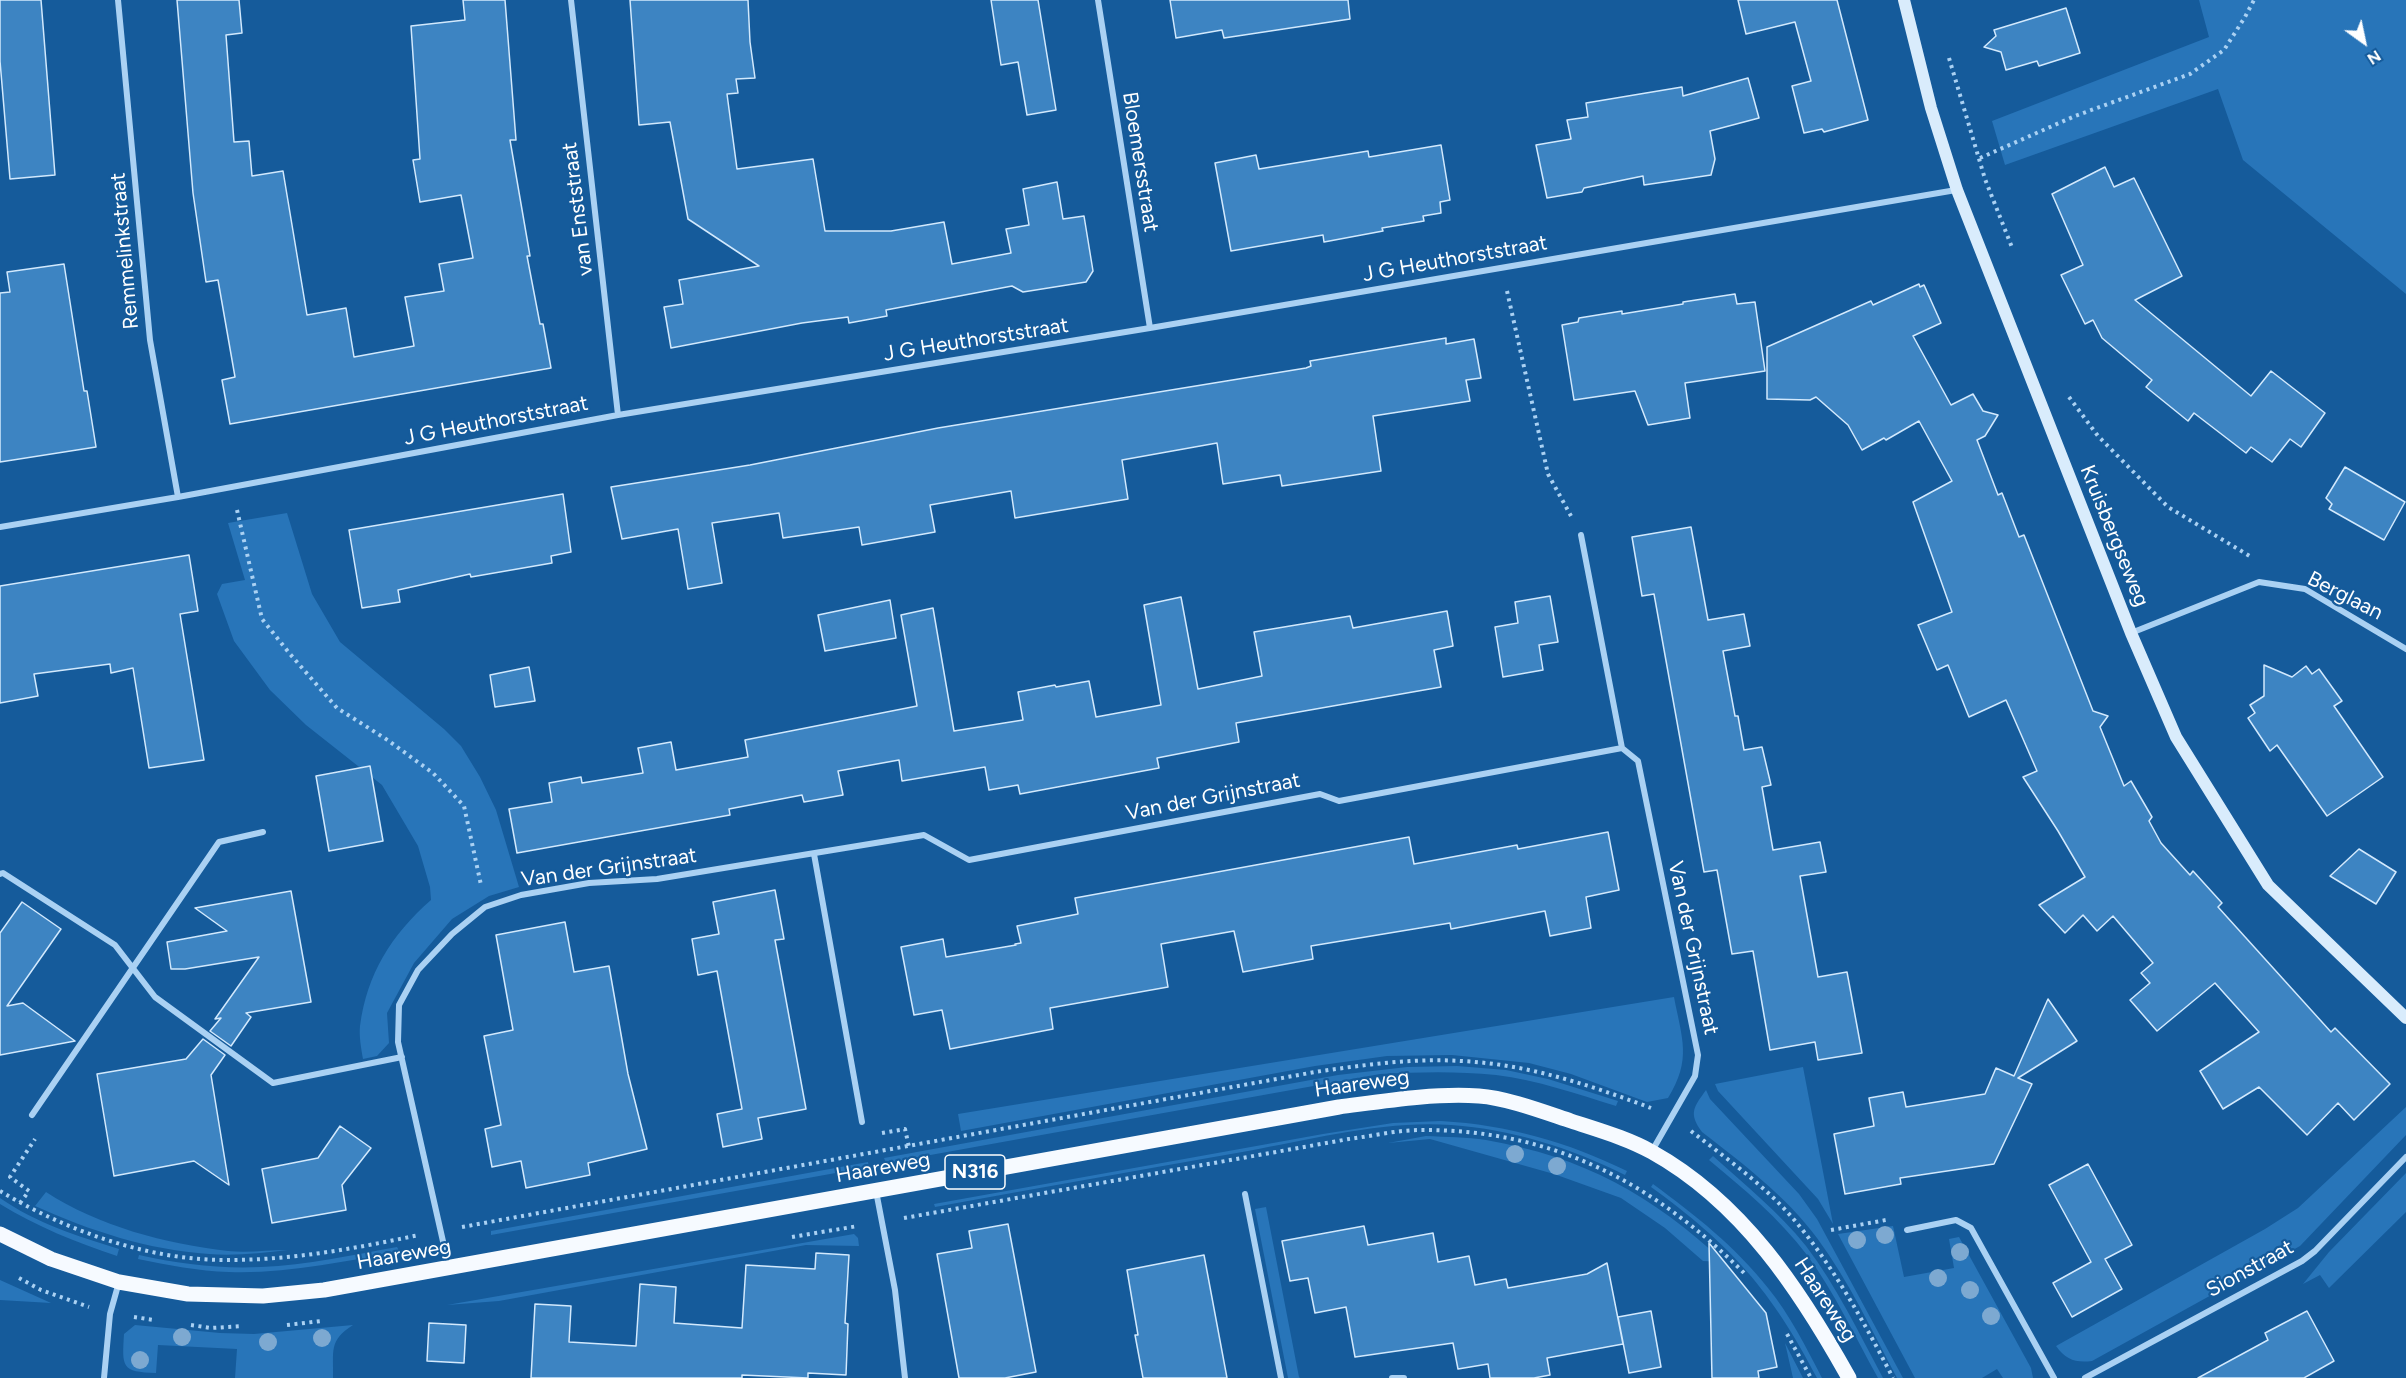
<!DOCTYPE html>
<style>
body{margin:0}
#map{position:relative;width:2406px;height:1378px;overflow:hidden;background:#155b9b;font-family:Figtree,sans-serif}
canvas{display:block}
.north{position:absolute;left:2334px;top:12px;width:60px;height:60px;-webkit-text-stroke:4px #155b9b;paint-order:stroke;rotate:147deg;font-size:16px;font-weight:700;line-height:24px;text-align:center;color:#fff}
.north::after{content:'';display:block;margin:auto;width:21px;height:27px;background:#fff;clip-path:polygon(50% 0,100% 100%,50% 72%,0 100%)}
</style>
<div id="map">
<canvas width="2406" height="1378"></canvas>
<div class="north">N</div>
</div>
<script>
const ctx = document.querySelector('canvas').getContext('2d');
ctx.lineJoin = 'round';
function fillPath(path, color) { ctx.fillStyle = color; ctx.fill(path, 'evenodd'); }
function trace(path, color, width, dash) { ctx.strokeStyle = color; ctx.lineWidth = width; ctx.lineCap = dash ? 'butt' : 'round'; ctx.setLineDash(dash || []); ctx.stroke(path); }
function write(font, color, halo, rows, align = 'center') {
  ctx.font = font + ' Figtree,sans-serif'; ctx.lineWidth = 4.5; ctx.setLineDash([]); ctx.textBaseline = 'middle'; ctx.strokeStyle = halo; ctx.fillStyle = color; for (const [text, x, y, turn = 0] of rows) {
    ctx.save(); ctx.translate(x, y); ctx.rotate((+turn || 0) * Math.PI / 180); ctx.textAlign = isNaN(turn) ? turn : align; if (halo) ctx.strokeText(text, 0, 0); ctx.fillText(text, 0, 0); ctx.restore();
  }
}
fillPath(new Path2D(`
 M2199,0h207v294l-163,-134 -25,-71 -213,76 -13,-44 217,-84z
 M287,513l25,81 28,48 104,87 17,17 19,31 16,33 23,77 -30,9 -37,23 -38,44 -27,50 2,30 -12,13 -14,3c-2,-11 -4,-23 -3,-33 7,-52 31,-91 71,-126l-1,-13 -12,-41 -36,-61 -76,-60 -36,-35 -36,-49 -17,-47 5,-10 23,-4 -17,-57z
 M1674,997c8,42 18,62 -6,101l-21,4 -76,-28 -42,-11 -77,-8 -65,1 -72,10 -354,65 -3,-17z
 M1457,1066l49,4 42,9 70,22 -2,5c-39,-12 -79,-26 -120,-31 -39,-4 -77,-3 -116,-1l-494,89 -2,-5 454,-83 69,-8z
 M1803,1067l30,157 -15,-25 -100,-108 -3,-7z
 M1706,1090l4,9 89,95 18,25 86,159h-6c-25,-47 -48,-97 -80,-140 -31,-42 -75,-75 -115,-106 -14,-19 -8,-25 4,-42z
 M2406,1107v28l-106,111 -208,115c-16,2 -26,-1 -36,-15l209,-117 33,-21z
 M1441,1121c68,4 126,21 186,50l-2,4c-54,-27 -114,-46 -174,-50 -64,-5 -140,14 -203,26 -104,18 -209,37 -313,56l-1,-3 389,-70 70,-11z
 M1426,1136c20,1 41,1 60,4 98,17 166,55 238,122l-21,-1 -38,-33 -44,-30 -67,-24 -124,-35 -42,4z
 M1713,1156c32,29 66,56 93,90 31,41 53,87 77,132h-5c-23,-41 -43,-85 -71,-123 -28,-37 -63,-66 -98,-95z
 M868,1162l1,5 -378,68v-4z
 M2406,1173v39l-77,76 -9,-13 -17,9 26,-32z
 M1653,1184c42,31 82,62 115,104 22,27 38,59 54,90h-5c-45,-87 -87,-134 -166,-191z
 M46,1192c52,34 120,52 182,59 20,2 40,-1 60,-1 -26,3 -53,6 -79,4 -60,-4 -119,-23 -174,-48z
 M0,1198c36,25 77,38 119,51l-2,7c-41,-14 -80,-29 -117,-52z
 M1266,1207l33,170 1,1h-12l-33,-169z
 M1893,1226l11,51 50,-9 -5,-29 10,-2 72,131 2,10h-30l-6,-9 -15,9h-67l-77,-144z
 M854,1234l4,4 1,8 -53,-1 -307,56 -52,4z
 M397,1247l3,5c-56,9 -114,22 -171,20 -31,-1 -61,-7 -91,-13l1,-4c40,9 81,14 122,12 46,-2 92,-12 136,-20z
 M0,1280l51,23 -51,-3z
 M135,1325l85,8 34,1 99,-9c-25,16 -19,26 -20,53h-98l2,-29 -79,-4 -2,28c-35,-1 -34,-6 -32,-39z
 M1785,1343l18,35h-10z`), '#2875b9');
const building = new Path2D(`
 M0,0h41l14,175 -45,4 -10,-118z
 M177,0h62l3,33 -16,2 8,107 15,-1 3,35 31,-5 24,144 39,-7 8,49 60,-11 -9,-49 39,-6 -5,-27 34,-6 -12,-63 -41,7 -7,-42 7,-1 -9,-133 54,-6 -2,-20h42l11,140h-6l20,116h-3l13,68h3l8,44 -321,56 -8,-44 13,-3 -17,-97 -12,2 -13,-89z
 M630,0h118l2,42 5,36 -19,1 2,14 -11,1 10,75 76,-10 12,72h66l53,-9 8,42 59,-11 -5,-24 23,-4 -6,-36 34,-7 6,37 21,-3 9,55 -7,11 -63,10 -11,-6 -126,24 1,6 -38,7 -1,-6 -46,6 -131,25 -7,-41 19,-3 -4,-24 80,-14 -71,-47 -18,-97 -31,3z
 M991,0h47l18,110 -29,5 -9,-53 -17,3z
 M1170,0h178l2,19 -126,19 -2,-8 -46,8z
 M1738,0h99l31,120 -44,12 -2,-3 -18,4 -12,-47 19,-5 -16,-59 -49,12z
 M2066,8l14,45 -41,13 -2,-5 -31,9 -5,-18 -17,-5 12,-11 -2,-6z
 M1748,78l11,40 -49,13 5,28 -4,16 -67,10 -1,-9 -59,12 -2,4 -35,6 -11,-53 35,-6 -4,-19 21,-3 -2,-14 96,-16 1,9z
 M1441,145l9,55 -10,2 1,11 -18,3 1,5 -42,7 1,3 -59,11 -1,-7 -92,16 -16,-88 41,-8 3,14 109,-18 1,6z
 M2105,167l9,20 20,-9 48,98 -47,24 116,96 20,-25 54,42 -24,34 -11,-8 -18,23 -21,-15 -5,6 -52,-40 -6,8 -42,-34 6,-7 -50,-42 -9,-18 -8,4 -24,-49 22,-10 -31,-71z
 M64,264l20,127h3l9,56 -96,15v-169l10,-1 -3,-20z
 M1919,284l1,3 4,-2 17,38 -28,13 38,69 22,-11 10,17 15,4 -13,21 -8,4 21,55 4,-2 17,44 5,-2 69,176 15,5 -8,11 24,59 7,-5 21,36 -3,4 12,22 29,32 3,-4 29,32 -4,4 113,125 4,-4 55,56 -36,36 -16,-17 -31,32 -48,-48 -36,22 -23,-38 59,-39 -44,-49 -58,48 -27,-31 20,-17 -9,-10 12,-10 -40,-47 -16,15 -14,-16 -18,18 -26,-28 46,-28 -27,-46 -35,-54 14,-6 -31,-71 -37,17 -21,-52 -11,5 -19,-45 34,-13 -39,-110 39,-21 -33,-60 -33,19 -2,-2 -22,12 -14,-25 -32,-28 -6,3 -43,-1v-52l104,-46 2,4z
 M1735,294l2,10 18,-2 10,69 -80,12 5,35 -42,7 -13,-34 -61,9 -12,-75 16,-3 1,-4 43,-7v3l61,-10v-2z
 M1446,338v6l28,-5 7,39 -15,2 4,21 -97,15 8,55 -99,15 -2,-11 -57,9 -6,-41 -95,17 6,39 -113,19 -4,-27 -81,14 5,27 -73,13 -3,-18 -76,11 -4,-25 -67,10 10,60 -34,6 -10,-60 -56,10 -11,-52 139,-22 188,-37 368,-60 5,-2 -1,-5z
 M2345,467l60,35 -21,38 -55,-31 3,-5 -6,-6z
 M563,494l8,58 -20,4 1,7 -81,14 -1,-3 -72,16 2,12 -38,6 -13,-78z
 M1691,527l17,93 36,-6 6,32 -27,5 12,65h3l6,34 18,-3 9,38 -9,2 11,63 47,-8 6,30 -26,4 18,101 29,-5 15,81 -44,7 -3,-18 -45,8 -17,-99 -21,3 -15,-84 -13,2 -50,-278 -12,2 -10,-59z
 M189,555l9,56 -18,3 24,146 -55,8 -16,-100 -22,5 -1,-9 -76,10 4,22 -38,7v-117z
 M1550,596l8,46 -19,3 4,25 -40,7 -8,-50 23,-4 -3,-21z
 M1181,597l17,92 64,-13 -8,-44 96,-16 3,12 94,-17 6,35 -19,4 7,37 -205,36 3,19 -82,16 2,10 -139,26 -2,-9 -29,5 -4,-23 -83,14 -3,-21 -61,11 5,24 -39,7 -2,-7 -73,14 1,6 -213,38 -8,-44 43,-7 -3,-19 32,-6 1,6 61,-10 -5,-25 33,-6 5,28 72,-13 -3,-17 172,-34 -16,-91 32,-7 21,123 69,-11 -5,-28 37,-7 1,2 33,-6 7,36 65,-12 -17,-100z
 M890,600l6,38 -71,13 -7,-36z
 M2264,665l28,12 14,-11 6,8 7,-5 23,32 -8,5 49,71 -56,39 -50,-71 -7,6 -22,-33 7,-5 -5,-8 14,-9z
 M529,667l6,34 -40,6 -5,-32z
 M370,766l13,75 -54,10 -13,-75z
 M1608,832l11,58 -33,7 5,31 -41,8 -5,-25 -94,18 -1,-6 -139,23 2,13 -70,13 -9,-41 -73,13 7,43 -118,21 3,21 -103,20 -8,-39 -28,5 -13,-68 42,-8 3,18 70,-12 -1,-1 6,-1 -4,-17 61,-12 -3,-16 334,-61 5,27 103,-19 1,4z
 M2359,849l37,23 -20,32 -46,-28z
 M775,890l9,49 -9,1 31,169 -48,9 4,21 -39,8 -6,-33 25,-5 -25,-138 -19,4 -6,-36 27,-5 -6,-32z
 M291,891l20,111 -65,11 5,4 -20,29 -21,-15 11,-13 -6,1 44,-62 -74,12h-14l-4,-27 60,-11 -32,-23z
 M22,902l39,27 -54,77 16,-3 52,38 -75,14v-122z
 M565,922l9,50 35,-6 19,108 19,75 -59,14 2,12 -64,13 -5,-27 -29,6 -7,-38 16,-4 -17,-89 29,-6 -17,-95z
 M2048,999l29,42 -59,37 14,6 -38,80 -94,14 1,6 -56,10 -11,-60 40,-8 -5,-28 34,-6 3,15 79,-13 11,-26 18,8z
 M203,1039l22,16 -14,20 18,110 -35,-24 -80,15 -17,-102 89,-15z
 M340,1126l31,22 -29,37 4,25 -74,13 -10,-54 56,-11z
 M2088,1164l44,81 -27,14 17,30 -50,28 -19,-34 38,-21 -42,-77z
 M1008,1224l28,148 -31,6h-46l-22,-124 35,-6 -3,-17z
 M1364,1226l4,19 65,-12 5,29 31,-6 6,29 31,-6 2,9 79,-14 20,-11 16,81 -76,14 3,17 -16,3h-44l-2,-14 -30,5 -5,-26 -98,14 -9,-50 -31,6 -7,-35 -18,3 -8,-40z
 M1709,1243l57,70 11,54 -19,4 1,7h-47z
 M816,1253l33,2 -4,68 3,1 -2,51 -38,-2v5l-66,-3v3h-211l4,-74 36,2 -2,36 67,4 4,-62 36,3 -2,36 68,5 4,-63 69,4z
 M1204,1255l23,123h-84l-8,-43h3l-11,-65z
 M1651,1311l10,56 -32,6 -11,-56z
 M2307,1311l27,50 -30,17h-106l70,-38 -3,-7z
 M429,1323l37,2 -2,38 -37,-2z`);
fillPath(building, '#3d84c2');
trace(building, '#d2e9fd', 1.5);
trace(new Path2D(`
 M1949,58l36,121 28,71
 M1980,158l95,-42 115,-42 34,-24 21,-33 9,-17
 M1507,291l41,183 23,42
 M2069,397l29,39 70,71 85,51
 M237,510l25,109 28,35 47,54 49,31 47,34 31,33 17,79
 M1691,1131c36,28 75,55 105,91 39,47 69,102 97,156
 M882,1133l23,-4 4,18
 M0,1191c67,40 150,70 229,69 65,0 128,-12 190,-25
 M20,1203l9,-12 -19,-14 25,-38
 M904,1218l445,-79c23,-3 48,-9 72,-9 132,-1 235,54 326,146
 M462,1227l853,-155c48,-7 98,-14 146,-11 66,3 129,24 190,47
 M1831,1230l55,-10
 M792,1237l66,-11
 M19,1278l22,12 48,17
 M134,1317l20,3
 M191,1325l20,3 32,-2
 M287,1325l34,-4
 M1787,1334l24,44`), '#aad1f3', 4, [3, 4.5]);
trace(new Path2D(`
 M118,0l32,340 28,157
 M571,0l47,415
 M1098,0l52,328
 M0,527l178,-30 440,-82 532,-87 806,-138
 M1581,535l41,213
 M2131,633l128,-51 46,7 101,60
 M814,854l48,268
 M0,874l3,-1 112,72 40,52 118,86 129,-26
 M32,1115l187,-273 44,-10
 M876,1191l19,99 10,88
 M1245,1194l36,184
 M1907,1230l49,-10 15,8 83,150
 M449,1268l-51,-226 1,-37 19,-35 34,-36 33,-27 36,-12 68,-12 68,-4 267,-44 45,25 351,-66 19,7 283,-53 16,13 60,294 -3,21 -43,75
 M104,1378l6,-64 9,-32
 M1392,1378h12
 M2085,1378l217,-117 13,-10 91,-94`), '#aad1f3', 6);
trace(new Path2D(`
 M1904,0l27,108 26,82 174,443 45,104 92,148 138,133`), '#d9ecfc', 12);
trace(new Path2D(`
 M0,1234l51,25 68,23 69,12 75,2 61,-6 1015,-183c46,-6 94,-14 140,-11 28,2 65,16 92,25 27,9 56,17 81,31 90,50 148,138 197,226`), '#f6faff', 15);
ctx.fillStyle = '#7da9d1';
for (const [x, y] of [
 [1515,1154],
 [1557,1166],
 [1885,1235],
 [1857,1240],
 [1960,1252],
 [1938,1278],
 [1970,1290],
 [1991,1316],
 [182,1337],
 [322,1338],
 [268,1342],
 [140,1360]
]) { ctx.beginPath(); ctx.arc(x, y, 9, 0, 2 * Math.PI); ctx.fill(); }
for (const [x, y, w] of [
 [975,1172,60]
]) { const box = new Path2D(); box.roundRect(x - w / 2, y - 17, w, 34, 4.5); ctx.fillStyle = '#155b9b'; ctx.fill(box); trace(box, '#fff', 1.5); }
write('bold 20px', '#fff', null, [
 ["N316",975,1172]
]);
write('21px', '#fff', '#155b9b', [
 ["Bloemersstraat",1140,162,81],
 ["van Enststraat",578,209,-97],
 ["Remmelinkstraat",125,251,-95],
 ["J G Heuthorststraat",1455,259,-10],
 ["J G Heuthorststraat",976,340,-9],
 ["J G Heuthorststraat",496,421,-11],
 ["Kruisbergseweg",2114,536,68],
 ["Berglaan",2345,596,27],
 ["Van der Grijnstraat",1213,797,-11],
 ["Van der Grijnstraat",609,868,-8],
 ["Van der Grijnstraat",1693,948,78],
 ["Haareweg",1362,1084,-8],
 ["Haareweg",883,1168,-10],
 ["Haareweg",404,1255,-10],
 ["Sionstraat",2250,1269,-29],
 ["Haareweg",1825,1300,57]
]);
</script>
